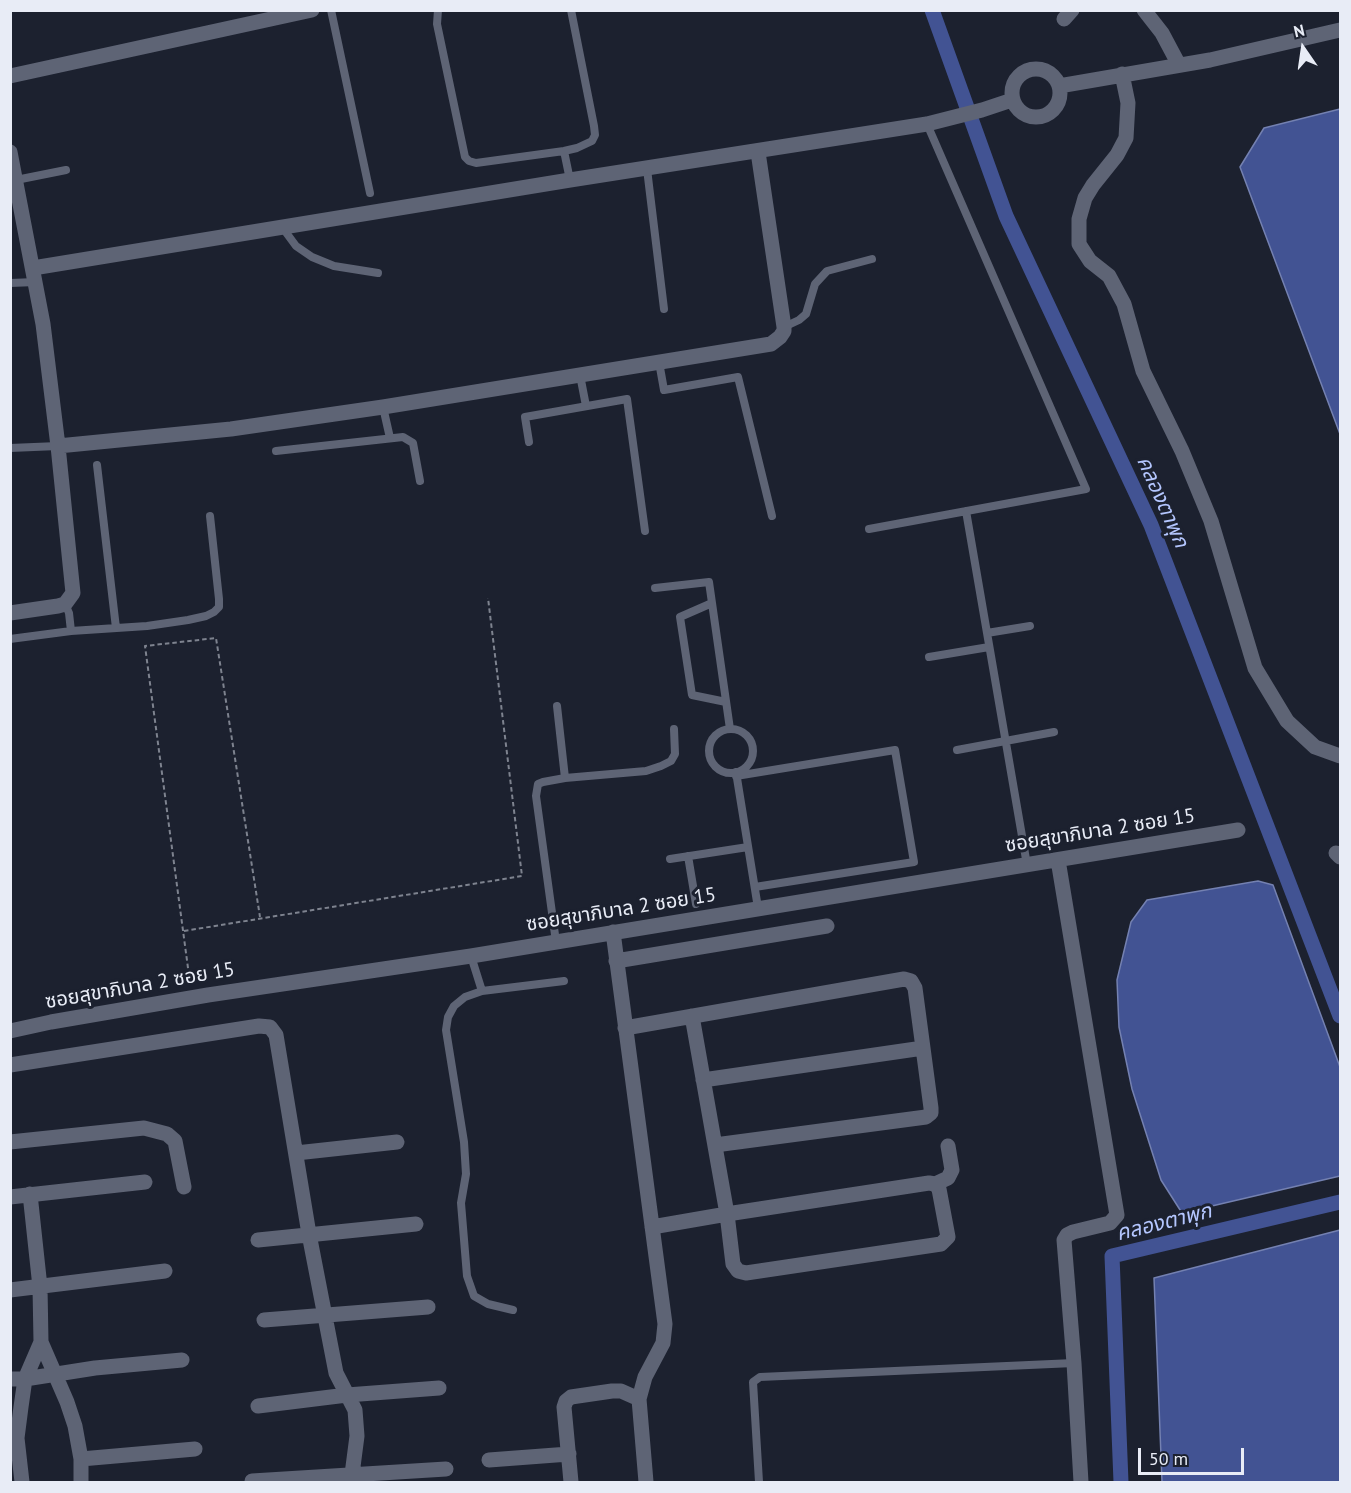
<!DOCTYPE html>
<meta charset="utf-8">
<style>
body{margin:0}
#map{position:relative;width:1351px;height:1493px;overflow:hidden;background:#1c212f;font-family:"PT Sans",sans-serif}
canvas{display:block}
.frame{position:absolute;inset:0;border:12px solid #e8ecf6;pointer-events:none}
.north{position:absolute;left:1273px;top:18px;width:60px;height:60px;-webkit-text-stroke:4px #1c212f;paint-order:stroke;rotate:347deg;font-size:16px;font-weight:700;line-height:24px;text-align:center;color:#e8ecf6}
.north::after{content:'';display:block;margin:auto;width:21px;height:27px;background:#e8ecf6;clip-path:polygon(50% 0,100% 100%,50% 72%,0 100%)}
.scale{position:absolute;left:1138px;top:1448px;width:106px;height:27px;box-sizing:border-box;border:3px solid #e8ecf6;border-top:0;padding-left:8px;font-size:18px;line-height:21px;white-space:nowrap;color:#e8ecf6;-webkit-text-stroke:4px #1c212f;paint-order:stroke}
</style>
<div id="map">
<canvas width="1351" height="1493"></canvas>
<div class="frame"></div>
<div class="north">N</div>
<div class="scale">50 m</div>
</div>
<script>
const context = document.querySelector('canvas').getContext('2d');
context.lineJoin = 'round';
function fillPath(path, color) { context.fillStyle = color; context.fill(path, 'evenodd'); }
const poly = rows => new Path2D(rows.map(r => 'M' + r).join(''));
function stroke(path, color, width, dash) { context.strokeStyle = color; context.lineWidth = width; context.lineCap = dash ? 'butt' : 'round'; context.setLineDash(dash || []); context.stroke(path); }
function write(font, color, halo, rows, align = 'center') {
  context.font = font + ' "PT Sans","Noto Sans Thai",sans-serif'; context.lineWidth = 6; context.setLineDash([]); context.textBaseline = 'middle'; context.strokeStyle = halo; context.fillStyle = color; for (const [text, x, y, turn = 0] of rows) {
    context.save(); context.translate(x, y); context.rotate((+turn || 0) * Math.PI / 180); context.textAlign = isNaN(turn) ? turn : align; if (halo) context.strokeText(text, 0, 0); context.fillText(text, 0, 0); context.restore();
  }
}
const water = poly([
 [1340,109,1340,434,1240,167,1264,128,1340,109],
 [1258,881,1273,885,1340,1067,1340,1176,1182,1213,1161,1180,1132,1089,1119,1027,1117,980,1131,922,1147,900,1258,881],
 [1340,1230,1340,1482,1162,1482,1154,1278,1340,1230]
]);
const canal = poly([
 [932,10,1006,216,1151,525,1340,1016],
 [1121,1482,1112,1256,1340,1202]
]);
const path = poly([
 [184,931,522,876,488,598],
 [190,983,145,646,216,638,260,917]
]);
const service = poly([
 [331,10,370,193],
 [438,10,437,24,465,157,469,161,476,163,564,151,577,148,592,141,595,135,594,126,571,10],
 [564,151,570,180],
 [647,169,664,309],
 [16,180,66,170],
 [282,227,296,246,312,257,334,266,378,273],
 [10,283,36,282],
 [784,327,799,320,806,314,815,284,827,271,872,259],
 [659,362,664,390,738,377,772,516],
 [580,375,586,406],
 [383,407,390,438],
 [529,442,525,417,627,399,645,531],
 [10,448,58,446],
 [276,451,403,437,413,443,420,481],
 [97,465,116,628],
 [966,511,1027,865],
 [869,529,1086,489,927,124],
 [655,588,709,582,730,729],
 [712,603,680,617,692,695,726,702],
 [65,604,69,613,71,631],
 [987,633,1030,626],
 [10,639,71,631,147,626,188,620,206,616,214,612,219,607,219,599,210,516],
 [929,657,989,647],
 [557,706,565,778],
 '709 751a22 22 0 1 1 44 0a22 22 0 1 1-44 0Z',
 [957,750,1054,732],
 [736,772,758,908],
 [736,776,895,750,914,862,755,887],
 [688,856,696,904],
 [670,859,748,847],
 [556,942,536,796,538,784,543,782,565,778,646,771,661,766,671,761,675,754,674,729],
 [471,956,482,991],
 [513,1310,488,1304,474,1296,467,1276,461,1203,466,1174,464,1142,446,1030,448,1017,454,1006,465,997,482,991,564,981],
 [759,1482,753,1382,760,1377,1074,1363]
]);
const minor = poly([
 [1144,10,1162,33,1179,65],
 [1064,19,1072,10],
 '1012 93a24 24 0 1 1 48 0a24 24 0 1 1-48 0Z',
 [1122,74,1128,103,1126,138,1117,155,1093,185,1085,198,1079,219,1079,244,1090,261,1109,276,1124,304,1143,371,1182,451,1211,521,1255,668,1287,721,1315,747,1340,756],
 [10,76,312,10],
 [1059,86,1210,60,1340,30],
 [10,152,43,324,58,446,73,593,65,604,58,606,10,613],
 [33,268,570,180,927,124,982,110,1012,100],
 [58,446,231,429,383,407,771,344,780,337,784,331,784,327,758,152],
 [1336,853,1340,857],
 [1058,860,1117,1215,1110,1223,1073,1232,1067,1235,1064,1240,1074,1363,1081,1482],
 [613,932,665,1324,663,1343,645,1377,639,1399,646,1482],
 [616,961,827,926],
 [625,1028,904,979,911,981,915,988,931,1108,931,1113,926,1117,715,1145],
 [10,1031,51,1022,208,995,471,956,1238,830],
 [10,1065,259,1026,270,1027,276,1035,309,1234,336,1373,355,1410,357,1436,351,1482],
 [703,1080,923,1048],
 [10,1142,144,1128,167,1134,175,1141,184,1187],
 [296,1153,397,1142],
 [935,1184,948,1178,952,1170,948,1146],
 [30,1194,40,1287,41,1342,67,1402,75,1426,81,1459,81,1482],
 [10,1197,145,1182],
 [652,1227,727,1214,929,1183,935,1184,939,1189,948,1237,941,1244,746,1273,738,1271,733,1264,727,1214,692,1016],
 [258,1240,416,1224],
 [10,1290,165,1271],
 [264,1320,428,1307],
 [10,1379,25,1379,95,1368,182,1360],
 [258,1406,347,1395,439,1388],
 [81,1459,195,1449],
 [489,1460,569,1454],
 [252,1481,446,1469],
 [22,1482,17,1438,21,1407,25,1379,41,1342],
 [571,1482,564,1407,566,1401,571,1397,612,1391,621,1391,639,1399]
]);
const streetNames = [
 ["ซอยสุขาภิบาล 2 ซอย 15",1100,831,-9],
 ["ซอยสุขาภิบาล 2 ซอย 15",621,910,-9],
 ["ซอยสุขาภิบาล 2 ซอย 15",140,986,-10]
];
const waterNames = [
 ["คลองตาพุก",1162,502,66],
 ["คลองตาพุก",1164,1223,-14]
];
fillPath(water, '#425393');
stroke(water, '#7481b1', 1.5);
stroke(canal, '#425393', 15);
stroke(path, '#7e838f', 2, [4.5, 3]);
stroke(service, '#5e6475', 8);
stroke(minor, '#5e6475', 15);
write('20px', '#e8ecf6', '#1c212f', streetNames);
write('italic 21px', '#b4c6fe', '#1c212f', waterNames);
</script>
